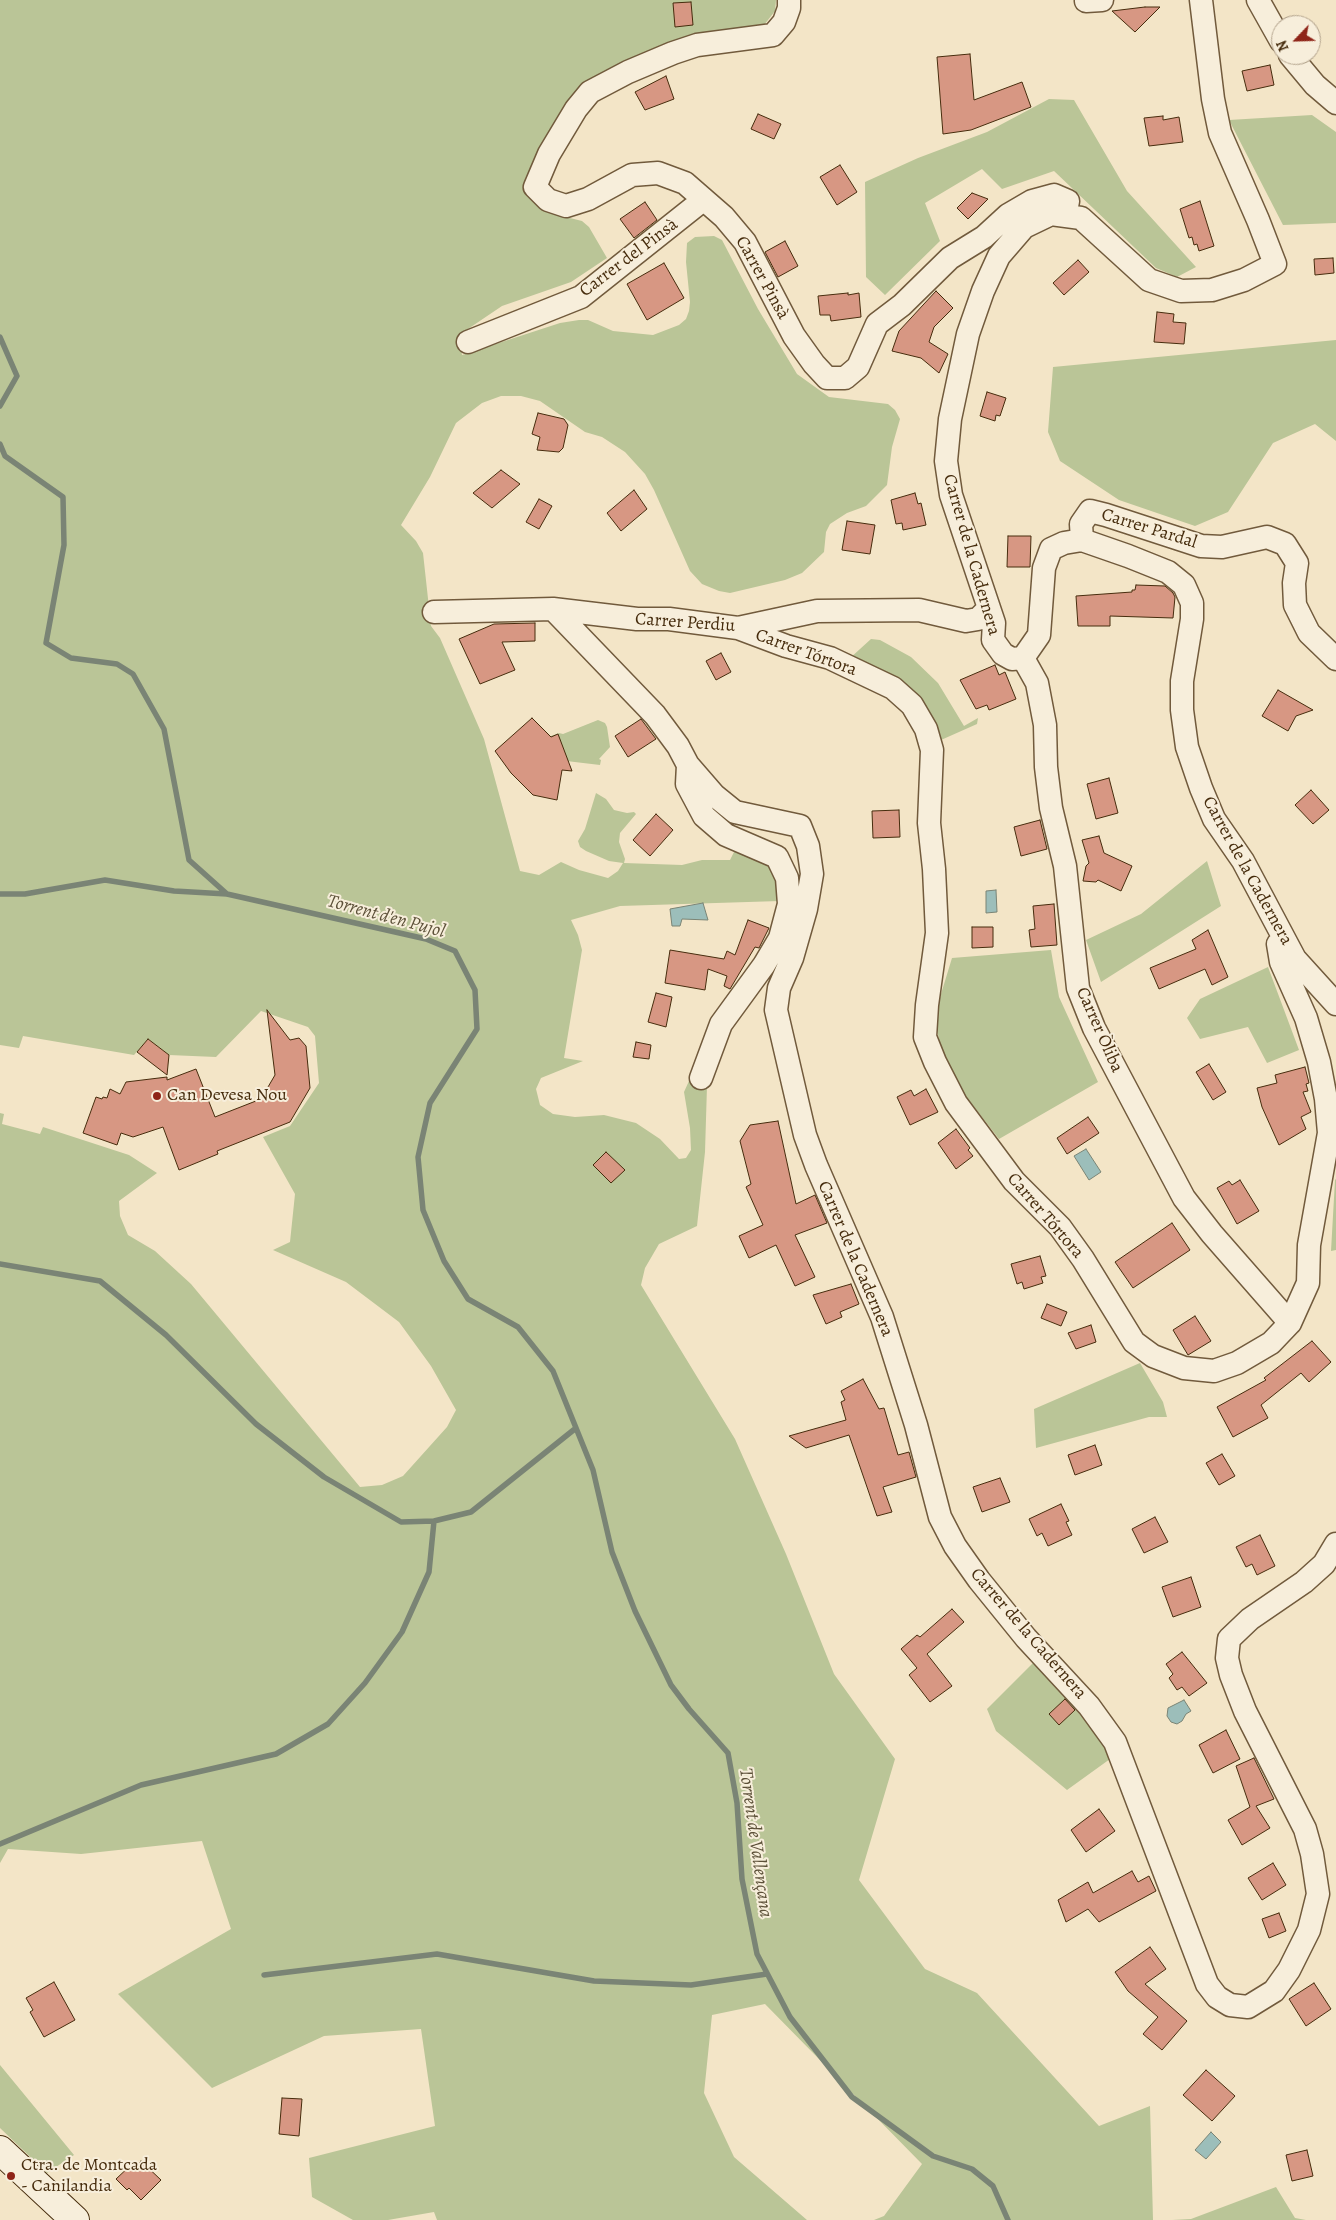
<!DOCTYPE html>
<meta charset="utf-8">
<style>
body{margin:0}
#map{position:relative;width:1336px;height:2220px;overflow:hidden;background:#f3e5c7;font-family:Alegreya,serif}
canvas{display:block}
.north{position:absolute;left:1271px;top:15px;width:50px;height:50px;box-sizing:border-box;background:#f7eedb;border:1px solid #b0a089;border-radius:50%;rotate:246deg;font-size:14px;font-weight:700;line-height:20px;text-align:center;color:#462c0d}
.north::after{content:'';display:block;margin:auto;width:18px;height:22px;background:#8f2418;clip-path:polygon(50% 0,100% 100%,50% 72%,0 100%)}
</style>
<div id="map">
<canvas width="1336" height="2220"></canvas>
<div class="north">N</div>
</div>
<script>
const context = document.querySelector('canvas').getContext('2d');
context.lineJoin = 'round';
function fillPath(path, color) { context.fillStyle = color; context.fill(path, 'evenodd'); }
const poly = rows => new Path2D(rows.map(r => 'M' + r).join(''));
function stroke(path, color, width, dash) { context.strokeStyle = color; context.lineWidth = width; context.lineCap = dash ? 'butt' : 'round'; context.setLineDash(dash || []); context.stroke(path); }
function write(font, color, halo, rows, align = 'center') {
  context.font = font + ' Alegreya,serif'; context.lineWidth = 4; context.setLineDash([]); context.textBaseline = 'middle'; context.strokeStyle = halo; context.fillStyle = color; for (const [text, x, y, turn = 0] of rows) {
    context.save(); context.translate(x, y); context.rotate((+turn || 0) * Math.PI / 180); context.textAlign = isNaN(turn) ? turn : align; if (halo) context.strokeText(text, 0, 0); context.fillText(text, 0, 0); context.restore();
  }
}
const green = poly([
 [0,0,776,0,775,11,764,25,572,97,525,179,532,196,545,210,554,214,582,221,589,227,607,258,571,282,502,306,459,335,462,355,560,323,579,320,588,320,613,331,653,335,679,325,686,319,689,311,690,302,686,262,687,243,695,237,714,236,722,240,758,309,797,374,829,397,888,404,895,410,900,419,892,447,887,485,866,506,847,513,830,524,826,532,824,552,802,573,785,580,730,593,719,591,702,584,690,571,654,490,645,474,625,452,602,437,585,432,540,401,521,396,501,396,482,403,456,423,430,477,401,525,416,541,423,553,431,626,440,638,484,739,520,871,539,875,561,862,579,870,608,878,618,871,623,863,609,861,586,851,580,847,578,841,585,829,596,793,606,799,614,810,627,813,634,812,636,814,620,833,619,842,625,859,624,863,682,865,702,860,730,860,736,848,776,869,780,901,620,906,571,920,578,935,582,950,564,1058,583,1061,541,1078,536,1089,540,1105,553,1114,575,1117,604,1115,636,1123,660,1139,679,1159,686,1158,691,1150,690,1128,684,1092,689,1081,707,1086,705,1152,697,1226,659,1244,645,1268,641,1285,735,1439,786,1554,834,1674,895,1759,859,1880,925,1969,977,1993,1099,2126,1150,2106,1153,2220,874,2220,884,2216,922,2164,765,2004,712,2015,704,2093,734,2157,807,2220,437,2220,434,2212,388,2220,353,2220,312,2197,309,2158,435,2126,421,2029,324,2036,212,2088,118,1994,231,1929,202,1841,81,1854,8,1849,0,1863,0,1113,4,1114,2,1124,40,1134,43,1127,129,1155,157,1173,119,1201,120,1216,128,1235,155,1251,191,1284,360,1487,382,1485,403,1476,447,1427,456,1410,431,1366,399,1322,346,1282,273,1250,290,1242,295,1194,263,1137,290,1126,319,1083,315,1036,308,1027,261,1011,216,1057,169,1055,148,1039,134,1055,23,1036,19,1048,0,1045],
 [1049,99,1074,100,1127,191,1196,267,1177,277,1156,268,1054,171,1002,189,982,169,925,203,940,241,885,295,866,277,865,182,918,158,987,132],
 [1312,115,1336,132,1336,223,1283,225,1229,120],
 [1336,340,1336,441,1315,424,1273,443,1228,512,1195,526,1119,500,1060,461,1048,432,1053,367],
 [871,639,880,640,911,657,938,683,964,726,978,718,977,724,941,740,932,723,849,659],
 [598,720,605,723,607,727,610,747,599,759,601,760,600,765,558,760,551,736,559,733,563,734],
 [1207,861,1221,906,1101,982,1086,940,1141,914],
 [1051,950,1059,997,1098,1082,999,1139,964,1094,941,1048,934,1017,952,958],
 [1268,967,1299,1050,1267,1063,1248,1027,1200,1039,1187,1018,1200,999],
 [1336,1179,1336,1250,1331,1251,1335,1180],
 [1140,1363,1163,1402,1167,1417,1149,1417,1036,1448,1034,1409],
 [1036,1660,1096,1723,1110,1759,1067,1790,996,1731,987,1709],
 [0,2065,74,2155,47,2173,0,2128],
 [1276,2187,1295,2218,1306,2220,1172,2220,1191,2219]
]);
const water = poly([
 [996,890,997,912,986,913,986,891,996,890],
 [703,903,708,920,682,919,680,926,672,926,670,909,703,903],
 [1086,1149,1101,1172,1089,1180,1074,1156,1086,1149],
 [1184,1700,1191,1711,1186,1714,1182,1721,1177,1724,1171,1722,1167,1716,1168,1708,1184,1700],
 [1211,2132,1221,2142,1206,2159,1195,2150,1211,2132]
]);
const stream = poly([
 [0,337,17,376,0,406],
 [0,444,5,456,63,497,64,545,46,643,71,658,117,664,133,674,164,729,189,860,227,894],
 [0,894,25,894,105,880,174,891,227,894,426,939,455,951,475,990,477,1029,430,1103,418,1157,423,1210,444,1261,468,1299,518,1327,553,1371,593,1470,612,1552,635,1611,671,1685,689,1709,728,1753,737,1803,742,1879,757,1954,790,2017,852,2097,933,2156,972,2169,993,2186,1008,2220],
 [0,1264,100,1281,166,1335,256,1424,324,1477,401,1522,434,1521,471,1512,576,1428],
 [0,1844,141,1785,276,1754,328,1724,365,1683,402,1632,429,1572,434,1521],
 [264,1975,437,1954,594,1981,691,1985,767,1974]
]);
const building = poly([
 [691,2,693,25,675,27,673,3,691,2],
 [1145,7,1160,7,1135,32,1112,11,1145,7],
 [970,54,974,100,1022,82,1031,107,971,130,943,134,937,57,970,54],
 [1270,65,1274,85,1247,91,1242,71,1270,65],
 [666,76,674,99,645,110,635,92,666,76],
 [758,114,781,124,774,139,751,129,758,114],
 [1163,116,1163,120,1179,117,1183,142,1149,146,1144,118,1163,116],
 [840,165,857,192,837,205,820,177,840,165],
 [972,193,988,199,968,219,957,208,972,193],
 [1200,201,1214,246,1199,251,1197,244,1194,245,1192,237,1189,238,1180,209,1200,201],
 [645,202,657,220,634,238,620,219,645,202],
 [785,241,798,266,778,277,765,252,785,241],
 [1333,258,1334,273,1315,275,1314,259,1333,258],
 [1078,260,1089,272,1064,295,1053,283,1078,260],
 [664,263,684,298,647,320,627,284,664,263],
 [936,291,953,308,934,327,929,342,948,354,939,373,921,358,892,351,899,331,936,291],
 [848,293,848,295,859,293,861,317,831,321,830,315,820,315,818,296,848,293],
 [1157,312,1174,314,1173,322,1186,323,1184,344,1154,342,1157,312],
 [987,392,1006,398,1000,416,996,415,995,421,980,416,987,392],
 [538,413,564,419,568,425,563,448,559,452,537,450,540,437,532,434,538,413],
 [501,470,520,484,492,508,473,493,501,470],
 [634,490,647,509,621,531,607,513,634,490],
 [915,493,918,504,921,503,926,525,903,530,902,523,896,524,891,500,915,493],
 [539,499,552,506,539,529,526,522,539,499],
 [847,521,875,525,870,554,842,550,847,521],
 [1008,536,1031,536,1030,567,1007,567,1008,536],
 [1136,585,1165,586,1173,593,1175,597,1173,618,1110,616,1110,626,1078,626,1076,596,1132,592,1132,590,1135,590,1136,585],
 [535,623,535,641,502,642,515,670,480,684,459,639,494,624,535,623],
 [721,653,731,672,716,680,706,661,721,653],
 [995,665,999,675,1005,672,1016,699,989,710,987,705,976,709,960,680,995,665],
 [1278,690,1313,710,1296,716,1288,731,1262,716,1278,690],
 [532,718,551,737,558,734,572,771,562,770,557,800,533,795,511,773,495,751,532,718],
 [641,719,656,739,628,757,615,736,641,719],
 [1109,778,1118,813,1096,819,1087,784,1109,778],
 [1311,790,1329,810,1313,824,1295,805,1311,790],
 [899,810,900,837,873,838,872,811,899,810],
 [656,814,673,830,650,856,633,840,656,814],
 [1040,820,1047,849,1021,856,1014,827,1040,820],
 [1099,836,1104,853,1132,866,1121,891,1098,880,1096,882,1083,881,1086,866,1089,863,1082,840,1099,836],
 [1054,904,1057,945,1031,947,1029,930,1035,929,1033,906,1054,904],
 [748,920,769,928,759,948,755,947,730,989,724,986,727,976,708,969,705,990,665,983,670,950,724,959,727,951,735,955,748,920],
 [972,927,993,927,993,947,972,948,972,927],
 [1208,930,1228,977,1212,985,1205,969,1159,989,1150,968,1196,949,1192,940,1208,930],
 [656,993,672,997,666,1027,648,1022,656,993],
 [267,1010,290,1040,299,1038,306,1046,310,1088,290,1122,217,1151,218,1154,179,1170,163,1127,133,1137,121,1133,117,1145,83,1133,96,1097,102,1099,103,1097,107,1098,110,1089,120,1094,126,1082,167,1077,167,1080,196,1069,215,1117,261,1099,275,1075,267,1010],
 [148,1039,169,1055,167,1075,137,1052,148,1039],
 [636,1042,651,1045,649,1059,633,1057,636,1042],
 [1209,1064,1226,1092,1213,1100,1196,1072,1209,1064],
 [1305,1067,1309,1083,1306,1084,1308,1091,1303,1092,1311,1112,1301,1117,1306,1129,1279,1145,1262,1107,1257,1088,1277,1083,1275,1075,1305,1067],
 [926,1089,938,1112,910,1125,897,1097,911,1090,914,1096,926,1089],
 [1088,1117,1099,1133,1067,1154,1057,1138,1088,1117],
 [778,1121,796,1204,815,1195,827,1223,795,1235,815,1277,795,1286,776,1245,749,1258,739,1236,763,1225,746,1187,751,1184,740,1141,750,1125,778,1121],
 [956,1129,970,1148,968,1150,973,1156,956,1169,938,1143,956,1129],
 [606,1152,625,1170,611,1183,593,1165,606,1152],
 [1240,1180,1259,1211,1237,1224,1217,1188,1229,1181,1232,1185,1240,1180],
 [1172,1223,1190,1250,1133,1288,1115,1262,1172,1223],
 [1040,1256,1046,1276,1041,1277,1043,1283,1024,1289,1022,1282,1017,1284,1011,1264,1040,1256],
 [851,1284,859,1304,840,1312,842,1317,826,1324,813,1295,851,1284],
 [1047,1304,1067,1312,1061,1326,1041,1318,1047,1304],
 [1195,1316,1211,1341,1188,1355,1173,1330,1195,1316],
 [1091,1325,1096,1342,1076,1349,1068,1333,1091,1325],
 [1312,1341,1331,1362,1309,1382,1301,1373,1261,1405,1268,1418,1233,1437,1217,1407,1266,1380,1264,1378,1312,1341],
 [863,1379,879,1409,884,1408,898,1455,909,1452,916,1477,883,1487,892,1512,877,1516,849,1435,806,1448,789,1436,846,1420,841,1402,845,1400,841,1391,863,1379],
 [1095,1445,1102,1465,1075,1475,1068,1455,1095,1445],
 [1222,1454,1235,1476,1219,1485,1206,1463,1222,1454],
 [1000,1478,1010,1502,982,1512,973,1487,1000,1478],
 [1061,1504,1069,1521,1066,1522,1072,1535,1048,1546,1042,1533,1037,1536,1029,1519,1061,1504],
 [1155,1517,1168,1542,1144,1553,1132,1529,1155,1517],
 [1260,1535,1275,1566,1257,1575,1252,1564,1246,1567,1236,1547,1260,1535],
 [1191,1577,1201,1607,1173,1617,1162,1587,1191,1577],
 [952,1609,964,1622,927,1654,952,1686,930,1702,909,1675,917,1668,901,1649,917,1635,920,1637,952,1609],
 [1182,1652,1207,1683,1189,1696,1182,1687,1177,1690,1169,1678,1173,1674,1166,1664,1182,1652],
 [1065,1699,1075,1710,1059,1725,1049,1714,1065,1699],
 [1226,1730,1240,1759,1213,1773,1199,1745,1226,1730],
 [1254,1758,1274,1799,1256,1806,1270,1828,1242,1845,1228,1820,1250,1807,1236,1766,1254,1758],
 [1099,1809,1115,1831,1086,1852,1071,1830,1099,1809],
 [1273,1863,1286,1885,1262,1900,1248,1878,1273,1863],
 [1132,1871,1138,1882,1149,1876,1156,1891,1099,1922,1088,1909,1066,1922,1058,1900,1088,1882,1093,1893,1132,1871],
 [1279,1913,1286,1931,1269,1938,1262,1919,1279,1913],
 [1150,1947,1166,1969,1145,1984,1187,2021,1162,2050,1143,2034,1158,2017,1128,1991,1115,1972,1150,1947],
 [54,1982,75,2020,44,2037,30,2012,33,2010,26,1998,54,1982],
 [1314,1983,1331,2009,1306,2026,1289,1999,1314,1983],
 [1206,2070,1235,2096,1212,2121,1183,2095,1206,2070],
 [282,2098,302,2099,299,2136,279,2134,282,2098],
 [1307,2150,1313,2176,1292,2181,1286,2155,1307,2150],
 [141,2161,161,2180,141,2200,129,2188,127,2190,116,2179,132,2164,135,2168,141,2161]
]);
const street = poly([
 [789,0,789,8,784,22,773,35,697,45,673,53,628,72,590,92,576,109,549,154,535,187,548,200,566,206,588,199,632,175,658,173,685,183,724,217,745,242,794,336,814,364,827,378,845,378,858,367,877,324,902,305,950,258,984,237,1008,215,1032,201,1054,195,1068,201,1065,216],
 [1201,0,1213,99,1220,133,1258,220,1275,264,1244,280,1212,290,1181,291,1149,280,1081,218,1051,214,1024,227,999,256,983,291,968,334,950,419,946,461,951,495,994,623,993,640,1003,654,1012,659,1023,658,1039,635,1044,568,1051,549,1064,543,1082,540,1128,556,1168,572,1184,585,1192,603,1192,619,1182,681,1182,710,1187,747,1201,788,1214,819,1243,861,1295,959,1336,1004],
 [1258,0,1281,41],
 [1086,1,1102,0],
 [1290,55,1315,85,1336,103],
 [468,342,581,297,703,200],
 [1082,540,1081,524,1090,511,1106,515,1201,546,1222,547,1267,537,1285,544,1297,563,1294,583,1295,605,1309,633,1336,659],
 [553,609,655,715,678,746,688,765,714,795,735,812,800,826,808,846,812,874,806,909,792,958,779,988,776,1010,805,1135,816,1165,882,1317,916,1425,940,1517,955,1546,979,1580,1026,1638,1089,1706,1115,1742,1207,1984,1217,1997,1230,2005,1248,2007,1274,1991,1289,1970,1309,1930,1318,1894,1312,1854,1305,1829,1245,1711,1231,1675,1227,1658,1229,1639,1250,1619,1304,1582,1324,1564,1336,1544],
 [434,612,553,609,637,619,669,619,738,628,817,611,919,610,966,621,978,619,989,608],
 [738,628,786,646,830,658,893,688,912,705,926,729,932,750,929,823,934,869,937,933,927,1005,925,1037,935,1062,956,1103,1014,1181,1060,1227,1083,1259,1134,1342,1153,1356,1184,1368,1214,1371,1237,1363,1271,1343,1290,1323,1308,1283,1309,1245,1329,1133,1326,1099,1319,1062,1306,1018,1281,962,1278,944],
 [1023,658,1037,683,1045,725,1046,767,1051,808,1065,866,1078,988,1094,1028,1184,1198,1212,1234,1290,1323],
 [688,765,687,784,704,816,726,835,777,857,787,878,789,904,780,938,764,965,721,1024,701,1078]
]);
const secondary = poly([
 [0,2150,75,2220]
]);
const markers = [
 [157,1096,5,"#8f2418"],
 [11,2176,5,"#8f2418"]
];
const streetNames = [
 ["Carrer del Pinsà",629,258,-37],
 ["Carrer Pinsà",762,278,61],
 ["Carrer Pardal",1149,529,17],
 ["Carrer de la Cadernera",971,555,74],
 ["Carrer Perdiu",685,623,4],
 ["Carrer Tórtora",806,653,20],
 ["Carrer de la Cadernera",1247,871,61],
 ["Carrer Òliba",1099,1030,66],
 ["Carrer Tórtora",1045,1216,49],
 ["Carrer de la Cadernera",855,1259,67],
 ["Carrer de la Cadernera",1028,1634,49]
];
const poiNames = [
 ["Can Devesa Nou",167,1096],
 ["Ctra. de Montcada",21,2166],
 ["- Canilandia",21,2187]
];
const waterNames = [
 ["Torrent d'en Pujol",386,917,15],
 ["Torrent de Vallençana",755,1843,82]
];
fillPath(green, '#bac597');
fillPath(water, '#9cbeba');
stroke(water, '#7a8475', 1);
stroke(stream, '#7a8475', 5.5);
fillPath(building, '#d79783');
stroke(building, '#462c0d', 1);
stroke(street, '#715a3c', 25);
stroke(secondary, '#462c0d', 30);
stroke(street, '#f7eedb', 22);
stroke(secondary, '#f7eedb', 28);
for (const [x, y, r, color] of markers) { const dot = new Path2D(); dot.arc(x, y, r, 0, 2 * Math.PI); context.fillStyle = color; context.fill(dot); stroke(dot, '#f7eedb', 2); }
write('18px', '#462c0d', '#f7eedb', streetNames);
write('18px', '#462c0d', '#f7eedb', poiNames, 'left');
write('italic 19px', '#5c5038', '#f7eedb', waterNames);
</script>
